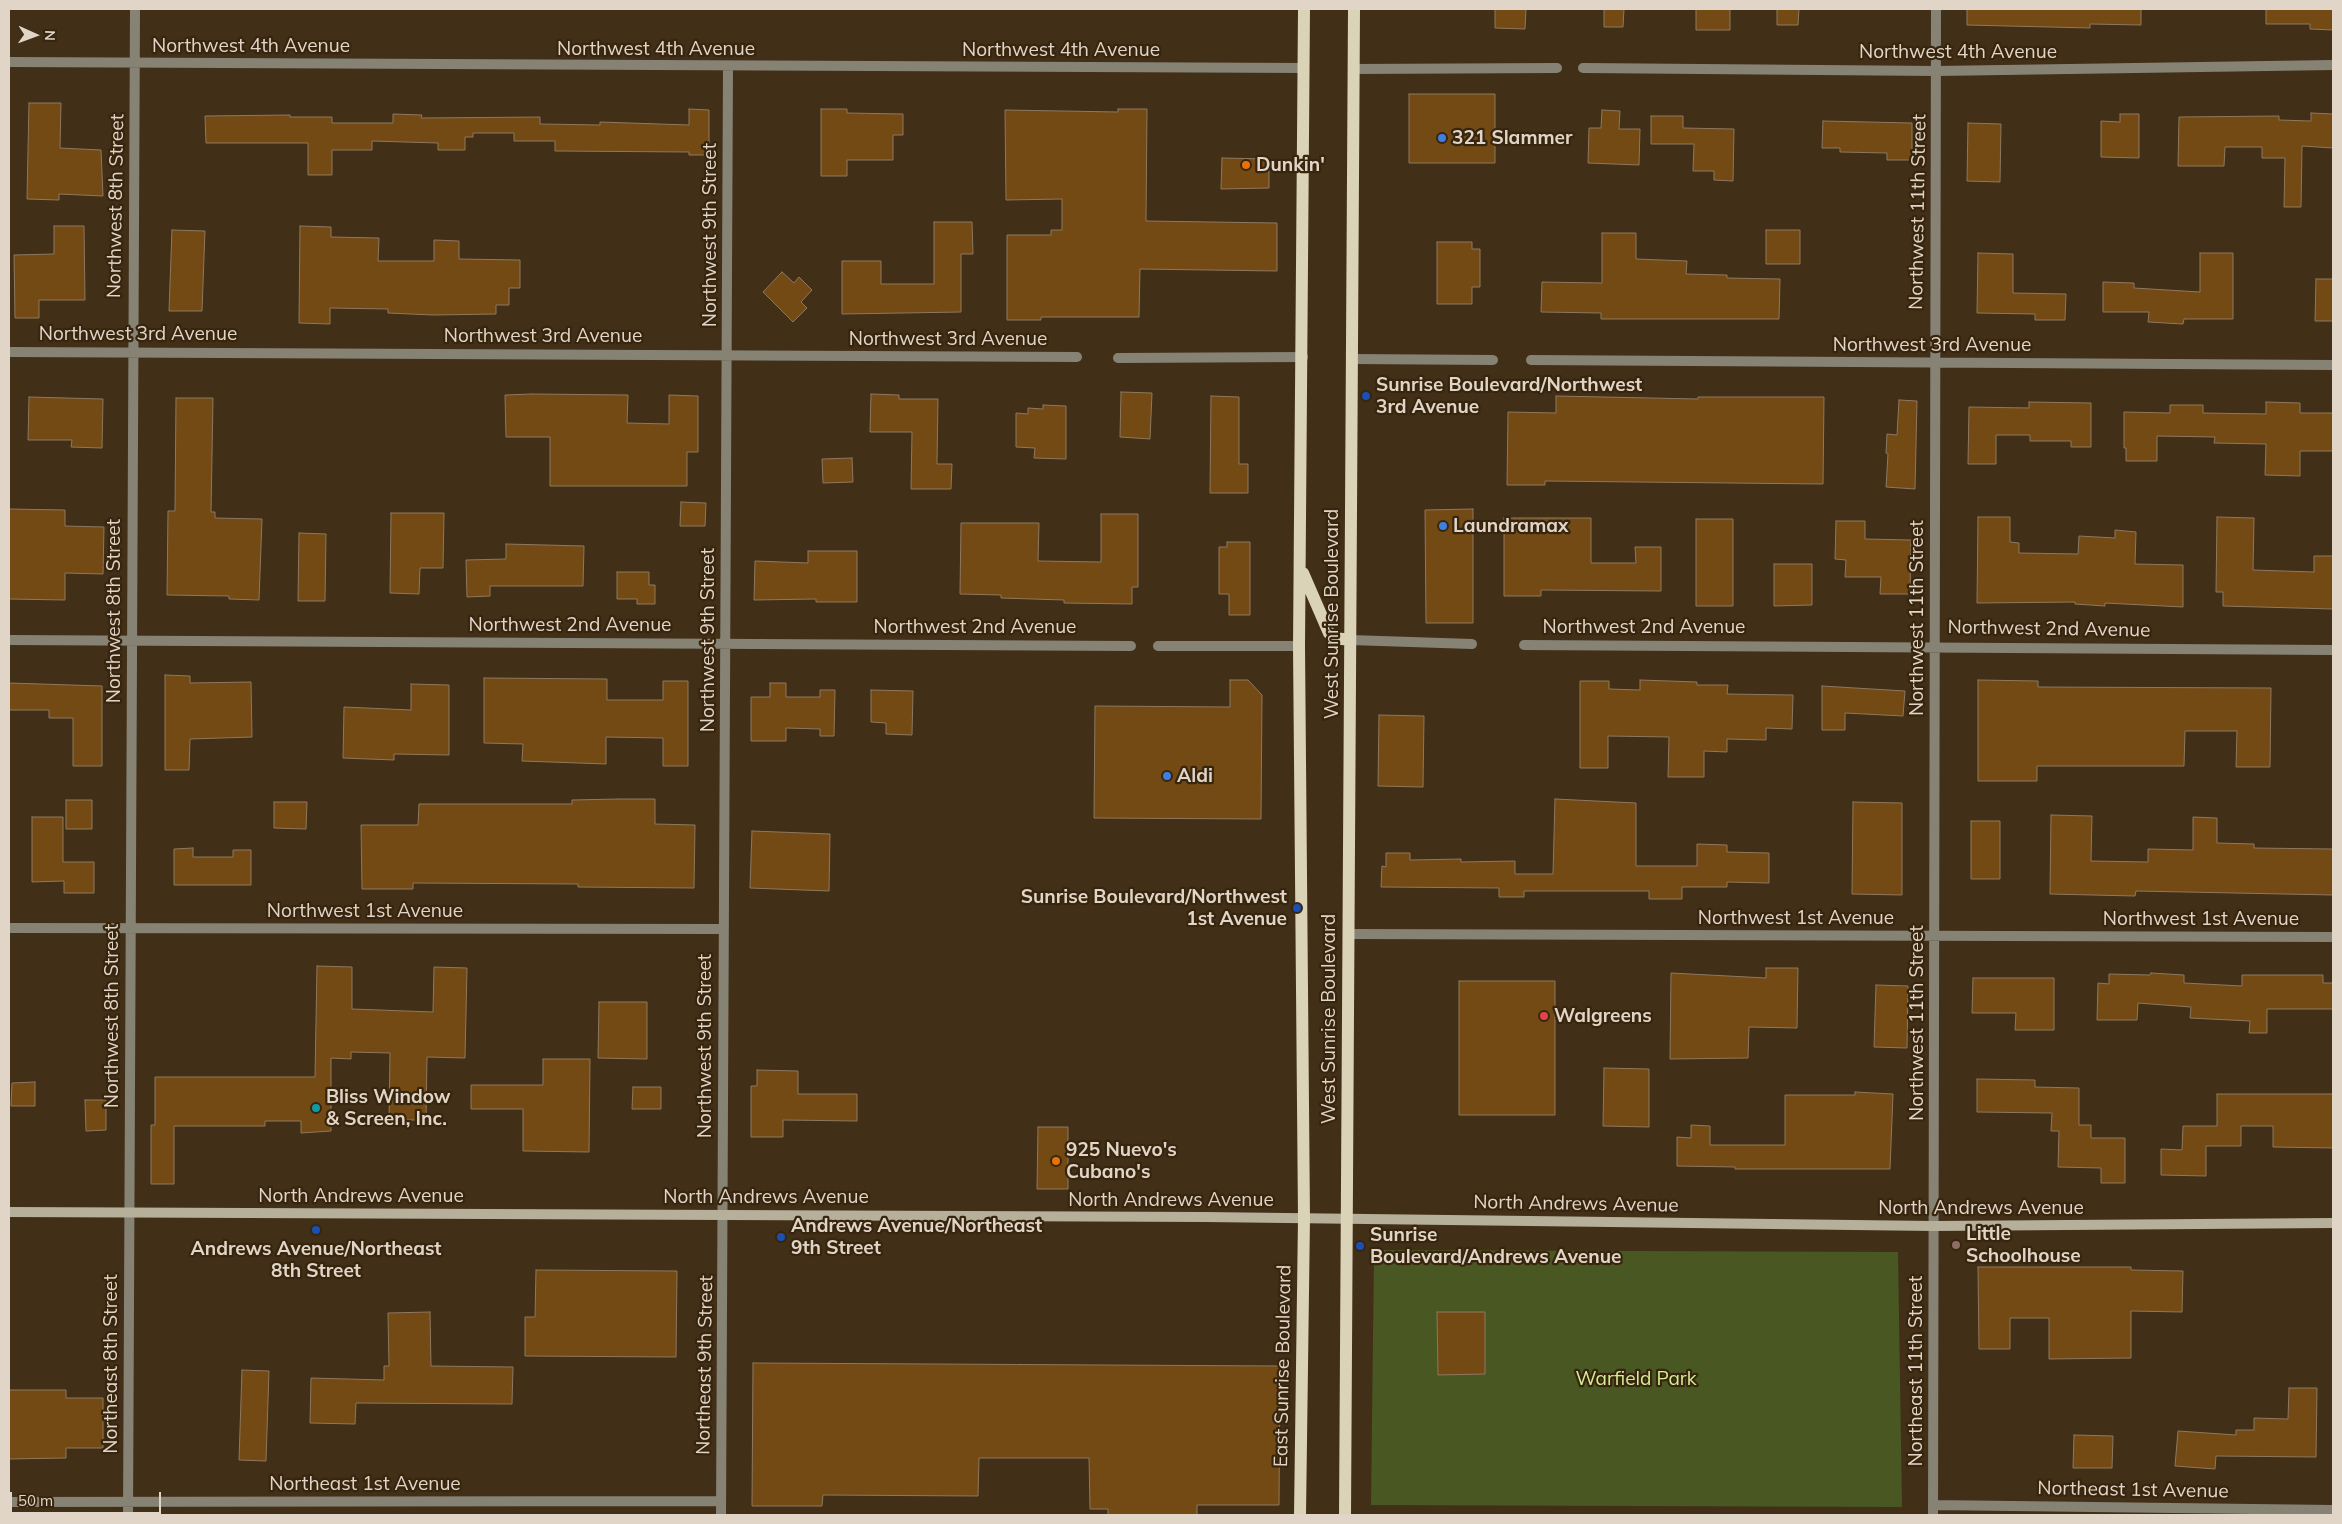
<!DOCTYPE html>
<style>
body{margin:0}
#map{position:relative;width:2342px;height:1524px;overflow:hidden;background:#422f18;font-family:Mulish,sans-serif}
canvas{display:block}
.frame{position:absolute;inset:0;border:10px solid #e1d5c8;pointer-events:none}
.north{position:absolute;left:10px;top:10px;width:50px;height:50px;-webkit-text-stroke:4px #37250e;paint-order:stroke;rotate:92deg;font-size:14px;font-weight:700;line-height:20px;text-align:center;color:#e1d5c8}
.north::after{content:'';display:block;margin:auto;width:18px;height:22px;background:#e1d5c8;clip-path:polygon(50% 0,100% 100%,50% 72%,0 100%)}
.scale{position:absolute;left:10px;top:1492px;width:151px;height:22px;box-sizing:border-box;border:2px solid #e1d5c8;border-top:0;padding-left:6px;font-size:15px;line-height:18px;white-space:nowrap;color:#e1d5c8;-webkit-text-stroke:4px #37250e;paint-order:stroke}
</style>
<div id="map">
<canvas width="2342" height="1524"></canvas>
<div class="frame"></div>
<div class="north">N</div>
<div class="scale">50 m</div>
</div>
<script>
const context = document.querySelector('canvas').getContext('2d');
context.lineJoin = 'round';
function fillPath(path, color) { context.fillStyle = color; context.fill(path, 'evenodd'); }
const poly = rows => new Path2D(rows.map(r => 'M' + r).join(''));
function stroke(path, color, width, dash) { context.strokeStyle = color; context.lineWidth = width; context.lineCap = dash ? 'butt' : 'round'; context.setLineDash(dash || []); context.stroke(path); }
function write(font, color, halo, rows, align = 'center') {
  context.font = font + ' Mulish,sans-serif'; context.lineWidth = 4.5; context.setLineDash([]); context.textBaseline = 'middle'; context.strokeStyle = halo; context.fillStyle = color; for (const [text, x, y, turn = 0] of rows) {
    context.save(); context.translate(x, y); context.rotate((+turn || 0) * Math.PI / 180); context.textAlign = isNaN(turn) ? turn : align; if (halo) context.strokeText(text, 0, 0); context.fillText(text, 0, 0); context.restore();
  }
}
const green = poly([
 [1374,1250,1898,1252,1902,1507,1371,1505]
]);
const building = poly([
 [1495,9,1526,9,1525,29,1495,28,1495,9],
 [1604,9,1624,9,1623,27,1604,27,1604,9],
 [1696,9,1730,9,1730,30,1696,30,1696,9],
 [1777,9,1799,9,1798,25,1777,25,1777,9],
 [1967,9,2141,9,2141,25,2090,24,2090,28,1967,25,1967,9],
 [2266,9,2333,9,2333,30,2310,29,2310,24,2266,24,2266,9],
 [1409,94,1495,94,1495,163,1409,163,1409,94],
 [29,103,61,103,60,148,101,150,103,196,59,194,59,200,27,199,29,103],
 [689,109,709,110,709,155,689,155,689,152,555,151,555,141,514,141,514,133,473,133,473,137,465,137,465,150,438,150,438,143,372,141,372,150,332,150,332,175,308,175,308,143,206,143,205,116,290,115,290,117,332,117,332,123,393,123,393,114,422,115,421,118,540,117,540,124,600,125,600,122,689,125,689,109],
 [821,109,847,109,847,113,903,114,903,135,893,135,893,160,847,160,847,176,821,176,821,109],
 [1118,109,1147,109,1146,221,1277,223,1277,271,1140,269,1139,317,1041,317,1041,320,1007,320,1007,235,1051,235,1051,230,1062,230,1062,199,1006,200,1005,110,1118,112,1118,109],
 [1602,110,1620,111,1619,129,1640,129,1639,165,1588,163,1589,128,1601,128,1602,110],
 [2311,113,2333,114,2333,148,2302,146,2301,207,2284,207,2285,158,2262,158,2262,147,2225,147,2224,166,2178,166,2179,117,2279,116,2279,120,2311,121,2311,113],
 [2120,114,2139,114,2139,158,2101,157,2101,121,2120,122,2120,114],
 [1651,116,1683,116,1683,128,1734,129,1733,181,1714,180,1714,171,1693,171,1694,144,1651,144,1651,116],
 [1823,121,1912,123,1912,160,1887,160,1887,153,1840,152,1840,148,1822,148,1823,121],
 [1968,123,2001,124,2000,182,1967,181,1968,123],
 [1222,158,1269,159,1269,188,1221,189,1222,158],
 [934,222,972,222,973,254,961,254,961,312,842,314,842,261,881,261,881,284,934,284,934,222],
 [54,226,84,226,85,300,39,300,39,318,15,318,14,255,54,254,54,226],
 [300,226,331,227,331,237,379,238,378,261,434,261,434,240,459,241,459,259,520,260,520,288,509,288,509,305,496,305,496,314,433,315,388,313,388,309,330,308,330,324,299,323,300,226],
 [172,230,205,231,202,311,169,311,172,230],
 [1766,230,1800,230,1800,264,1766,264,1766,230],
 [1602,233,1636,233,1636,259,1687,261,1686,274,1727,275,1727,278,1780,279,1779,319,1601,319,1601,313,1541,312,1542,282,1602,283,1602,233],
 [1437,242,1472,242,1472,249,1480,249,1480,287,1472,287,1472,304,1437,304,1437,242],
 [1978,253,2013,254,2013,293,2066,294,2065,320,2035,320,2035,314,1977,313,1978,253],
 [2200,253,2233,253,2233,319,2184,319,2183,324,2148,322,2149,312,2103,312,2103,282,2134,283,2134,288,2200,292,2200,253],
 [782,272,794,283,799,277,812,290,801,302,807,308,793,322,763,292,782,272],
 [2316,279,2333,279,2333,321,2315,321,2316,279],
 [1121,392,1152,393,1150,439,1120,437,1121,392],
 [532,394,628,395,627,423,669,424,669,395,698,396,698,452,687,452,687,486,550,486,550,437,506,437,505,395,532,394],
 [871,394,899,395,899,399,938,399,937,464,952,464,951,489,911,489,912,432,870,432,871,394],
 [1211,396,1239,397,1239,464,1248,464,1248,493,1210,493,1211,396],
 [1556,396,1698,399,1698,397,1824,397,1823,484,1545,481,1545,485,1507,485,1508,412,1556,413,1556,396],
 [29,397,103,399,102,448,71,447,72,440,28,440,29,397],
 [176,398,213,398,211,512,215,512,215,518,262,519,259,600,229,599,229,596,167,595,168,511,175,511,176,398],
 [1899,400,1917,401,1915,489,1886,487,1888,454,1886,453,1887,434,1897,435,1899,400],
 [2029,402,2091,403,2091,447,2071,447,2071,441,2030,441,2030,435,1996,435,1996,464,1968,464,1969,407,2029,408,2029,402],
 [2266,402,2300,403,2300,413,2333,413,2333,451,2300,451,2300,476,2265,475,2266,444,2214,443,2215,437,2157,436,2157,461,2126,461,2126,448,2124,448,2124,412,2170,413,2170,405,2203,405,2203,413,2266,414,2266,402],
 [1043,405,1066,406,1066,459,1034,458,1035,448,1016,447,1016,413,1028,414,1028,408,1043,409,1043,405],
 [852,458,853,482,823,483,822,459,852,458],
 [681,502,706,503,705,526,680,526,681,502],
 [9,509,65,510,65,526,104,527,103,574,65,573,65,600,9,599,9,509],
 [1473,509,1473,623,1426,623,1425,510,1473,509],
 [391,513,444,513,443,568,420,568,419,594,390,593,391,513],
 [1101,514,1138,514,1138,587,1132,587,1132,604,1064,603,1064,600,1001,598,1001,595,960,594,961,523,1039,523,1038,561,1101,562,1101,514],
 [1978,517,2010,517,2010,542,2019,543,2019,553,2078,554,2079,536,2115,538,2115,530,2136,532,2135,564,2183,565,2183,607,2105,603,2105,606,2075,604,2075,602,1977,603,1978,517],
 [2217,517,2254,518,2253,570,2314,572,2314,556,2333,556,2333,609,2223,606,2223,592,2216,592,2217,517],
 [1504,518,1591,518,1591,563,1636,563,1635,547,1661,547,1661,591,1541,590,1541,596,1504,596,1504,518],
 [1696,519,1733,519,1733,606,1696,606,1696,519],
 [1836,521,1865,521,1865,539,1911,540,1910,594,1880,594,1881,577,1845,577,1846,560,1835,559,1836,521],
 [299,533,326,534,325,601,298,601,299,533],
 [1227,542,1250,542,1250,615,1229,615,1229,594,1219,594,1219,547,1227,547,1227,542],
 [506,544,584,546,583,586,490,586,490,596,467,597,466,560,506,559,506,544],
 [808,551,857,551,857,602,816,602,816,599,754,600,755,561,808,563,808,551],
 [1774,564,1812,564,1812,605,1774,606,1774,564],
 [617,572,649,572,649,585,655,585,655,604,637,604,637,599,617,599,617,572],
 [165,675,190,676,190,683,251,682,252,737,190,739,189,770,165,770,165,675],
 [484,678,607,679,607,700,663,700,663,681,688,681,688,766,663,766,663,738,606,737,606,764,522,761,523,744,484,743,484,678],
 [1230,680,1248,680,1262,695,1261,819,1094,818,1095,706,1230,707,1230,680],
 [1640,680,1697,682,1697,685,1728,685,1727,694,1793,695,1792,729,1766,728,1766,740,1727,739,1727,752,1704,751,1704,777,1668,777,1669,737,1608,736,1608,768,1580,768,1580,681,1609,681,1609,689,1640,690,1640,680],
 [1978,680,2038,681,2038,687,2271,688,2270,767,2236,767,2237,731,2185,731,2184,766,2037,766,2037,781,1978,781,1978,680],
 [9,683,102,686,102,766,73,766,73,718,49,718,49,710,9,710,9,683],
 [770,683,786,683,786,697,820,697,820,690,835,690,834,736,820,736,820,729,786,728,786,741,751,741,751,697,770,697,770,683],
 [411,684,449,685,449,755,394,754,394,760,343,758,344,707,411,710,411,684],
 [1822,686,1905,691,1903,716,1845,713,1845,730,1822,730,1822,686],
 [871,690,913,691,912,735,886,734,886,723,871,722,871,690],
 [1379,715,1424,716,1423,787,1378,786,1379,715],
 [618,799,655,799,655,824,695,825,694,888,578,887,578,884,413,883,413,889,362,889,361,825,418,825,419,804,572,804,572,800,618,799],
 [1555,799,1636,803,1636,866,1697,866,1697,844,1727,845,1727,852,1769,853,1769,883,1727,882,1727,887,1682,887,1682,899,1649,899,1649,891,1524,891,1524,897,1499,897,1499,888,1381,887,1382,866,1386,867,1386,853,1410,853,1410,860,1461,859,1461,862,1515,861,1515,874,1553,874,1555,799],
 [66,800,92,800,92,829,66,829,66,800],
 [274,802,307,802,306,829,274,828,274,802],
 [1853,802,1902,803,1902,895,1852,894,1853,802],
 [2051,815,2092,816,2091,861,2148,862,2148,849,2193,850,2193,817,2217,818,2217,843,2254,844,2254,848,2333,849,2333,895,2136,891,2135,896,2050,894,2051,815],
 [32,817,63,817,63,862,94,862,94,893,64,893,64,881,32,882,32,817],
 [1971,821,2000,821,2000,879,1971,879,1971,821],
 [752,831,830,834,829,891,750,888,752,831],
 [193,848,193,857,233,857,233,850,251,850,251,885,174,885,174,849,193,848],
 [317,966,352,967,352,1009,433,1012,434,967,467,968,465,1058,427,1057,426,1120,389,1120,390,1053,351,1052,351,1059,331,1058,331,1131,301,1133,301,1121,265,1121,265,1126,174,1126,174,1184,151,1184,151,1125,155,1125,155,1077,315,1077,317,966],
 [1766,968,1798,968,1797,1028,1749,1027,1748,1058,1670,1059,1671,973,1766,978,1766,968],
 [2151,973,2184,975,2184,983,2242,986,2242,975,2323,975,2323,983,2333,983,2333,1009,2267,1009,2267,1033,2249,1033,2250,1021,2190,1018,2191,1007,2138,1003,2137,1020,2097,1020,2098,983,2109,984,2109,974,2150,975,2151,973],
 [1973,978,2054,978,2054,1030,2015,1030,2016,1013,1972,1013,1973,978],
 [1459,981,1555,981,1555,1115,1459,1115,1459,981],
 [1876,985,1908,986,1907,1048,1874,1047,1876,985],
 [599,1002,647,1002,647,1059,598,1058,599,1002],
 [543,1059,590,1059,589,1152,523,1151,523,1109,471,1109,471,1085,543,1085,543,1059],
 [1604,1068,1649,1069,1649,1127,1603,1126,1604,1068],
 [757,1070,798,1071,798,1094,857,1094,857,1121,783,1120,783,1137,751,1137,751,1086,757,1086,757,1070],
 [1977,1079,2035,1080,2035,1087,2079,1088,2079,1125,2091,1125,2091,1138,2125,1138,2125,1183,2101,1183,2101,1168,2058,1167,2059,1131,2051,1131,2052,1113,1977,1112,1977,1079],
 [35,1082,35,1106,11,1106,12,1083,35,1082],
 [633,1087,661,1087,661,1109,632,1109,633,1087],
 [1855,1092,1893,1094,1890,1169,1735,1169,1735,1167,1677,1166,1677,1137,1691,1138,1691,1125,1710,1126,1710,1145,1785,1145,1785,1095,1855,1095,1855,1092],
 [2217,1094,2333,1094,2333,1148,2273,1147,2273,1126,2241,1126,2241,1146,2206,1146,2206,1176,2161,1175,2161,1149,2182,1150,2183,1126,2217,1126,2217,1094],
 [85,1100,106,1100,106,1130,86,1131,85,1100],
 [1038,1127,1068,1127,1068,1189,1037,1189,1038,1127],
 [1978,1267,2131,1267,2131,1270,2183,1271,2182,1312,2131,1311,2131,1358,2049,1359,2049,1318,2010,1318,2010,1349,1979,1349,1978,1267],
 [536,1270,677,1271,676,1357,525,1356,525,1317,535,1317,536,1270],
 [430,1312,431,1366,513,1367,512,1404,356,1403,355,1424,310,1423,311,1378,384,1380,384,1366,389,1366,388,1313,430,1312],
 [1437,1312,1485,1312,1485,1374,1438,1375,1437,1312],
 [753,1363,1280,1366,1279,1505,1197,1505,1197,1515,1108,1515,1108,1509,1090,1509,1089,1458,979,1458,978,1496,823,1495,822,1506,752,1506,753,1363],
 [242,1370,269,1371,266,1461,239,1460,242,1370],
 [2289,1388,2317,1388,2316,1457,2216,1456,2215,1469,2175,1466,2178,1431,2236,1435,2236,1430,2254,1430,2254,1418,2288,1419,2289,1388],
 [9,1390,66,1390,66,1398,103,1398,103,1448,66,1448,66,1458,9,1459,9,1390],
 [2074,1435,2113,1436,2112,1468,2073,1468,2074,1435]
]);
const minor = poly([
 [9,62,1304,68],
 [1583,68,1937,71,2333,65],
 [1354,69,1557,68],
 [9,352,1077,357],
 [1118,358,1303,357],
 [1352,359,1493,360],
 [1531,360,2333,365],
 [9,640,1131,646],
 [1350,640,1472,644],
 [1524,645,2333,650],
 [1158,646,1299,646],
 [9,928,722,929],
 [1348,934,2333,937],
 [9,1502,721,1501],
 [1933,1505,2333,1510],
 [128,1515,135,9],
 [721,1515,728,66],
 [1933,1515,1936,9]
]);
const secondary = poly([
 [9,1212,1205,1217,1934,1226,2333,1223]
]);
const primary = poly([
 [1303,573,1329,633,1335,638,1350,640],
 [1300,1515,1304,1218,1299,646,1304,9],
 [1345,1515,1354,9]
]);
const markers = [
 [1442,138,5,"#3f7fe0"],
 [1246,165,5,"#e8710a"],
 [1366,396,5,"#1a4fb4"],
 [1443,526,5,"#3f7fe0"],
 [1167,776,5,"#3f7fe0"],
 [1297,908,5,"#1a4fb4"],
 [1544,1016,5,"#e0444e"],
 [316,1108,5,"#0f9aa8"],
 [1056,1161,5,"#e8710a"],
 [316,1230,5,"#1a4fb4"],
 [781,1237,5,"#1a4fb4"],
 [1956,1245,5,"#8d6e63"],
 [1360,1246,5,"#1a4fb4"]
];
const streetNames = [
 ["Northwest 4th Avenue",251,46],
 ["Northwest 4th Avenue",656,49],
 ["Northwest 4th Avenue",1061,50],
 ["Northwest 4th Avenue",1958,52],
 ["Northwest 8th Street",116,206,-89],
 ["Northwest 11th Street",1918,212,-89],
 ["Northwest 9th Street",710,235,-90],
 ["Northwest 3rd Avenue",138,334],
 ["Northwest 3rd Avenue",543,336],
 ["Northwest 3rd Avenue",948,339],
 ["Northwest 3rd Avenue",1932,345],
 ["Northwest 8th Street",114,611,-90],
 ["West Sunrise Boulevard",1332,614,-90],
 ["Northwest 11th Street",1917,618,-90],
 ["Northwest 2nd Avenue",570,625],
 ["Northwest 2nd Avenue",975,627],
 ["Northwest 2nd Avenue",1644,627],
 ["Northwest 2nd Avenue",2049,629,1],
 ["Northwest 9th Street",708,640,-90],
 ["Northwest 1st Avenue",365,911],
 ["Northwest 1st Avenue",1796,918],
 ["Northwest 1st Avenue",2201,919],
 ["Northwest 8th Street",112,1016,-90],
 ["West Sunrise Boulevard",1329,1019,-90],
 ["Northwest 11th Street",1917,1023,-90],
 ["Northwest 9th Street",705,1046,-90],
 ["North Andrews Avenue",361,1196],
 ["North Andrews Avenue",766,1197],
 ["North Andrews Avenue",1171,1200],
 ["North Andrews Avenue",1576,1204,1],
 ["North Andrews Avenue",1981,1208],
 ["Northeast 8th Street",111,1364,-90],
 ["Northeast 9th Street",705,1365,-89],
 ["East Sunrise Boulevard",1283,1366,-89],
 ["Northeast 11th Street",1916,1371,-90],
 ["Northeast 1st Avenue",365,1484],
 ["Northeast 1st Avenue",2133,1490,1]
];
const poiNames = [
 ["321 Slammer",1452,138],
 ["Dunkin'",1256,165],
 ["Sunrise Boulevard/Northwest",1376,385],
 ["3rd Avenue",1376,407],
 ["Laundramax",1453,526],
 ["Aldi",1177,776],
 ["Sunrise Boulevard/Northwest",1287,897,"right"],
 ["1st Avenue",1287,919,"right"],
 ["Walgreens",1554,1016],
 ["Bliss Window",326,1097],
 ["& Screen, Inc.",326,1119],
 ["925 Nuevo's",1066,1150],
 ["Cubano's",1066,1172],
 ["Andrews Avenue/Northeast",791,1226],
 ["9th Street",791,1248],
 ["Little",1966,1234],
 ["Schoolhouse",1966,1256],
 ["Sunrise",1370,1235],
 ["Boulevard/Andrews Avenue",1370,1257],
 ["Andrews Avenue/Northeast",316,1249,"center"],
 ["8th Street",316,1271,"center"]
];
const parkNames = [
 ["Warfield Park",1636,1379]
];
fillPath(green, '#495723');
fillPath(building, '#734a14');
stroke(building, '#8e785f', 1);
stroke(minor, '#868375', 10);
stroke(secondary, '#b6b09a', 10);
stroke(primary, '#dad3b7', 12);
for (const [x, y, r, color] of markers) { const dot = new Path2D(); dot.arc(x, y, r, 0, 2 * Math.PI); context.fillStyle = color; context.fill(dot); stroke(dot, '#37250e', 2); }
write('19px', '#e1d5c8', '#37250e', streetNames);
write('bold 19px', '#e1d5c8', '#37250e', poiNames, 'left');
write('19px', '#d4ee95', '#37250e', parkNames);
</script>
